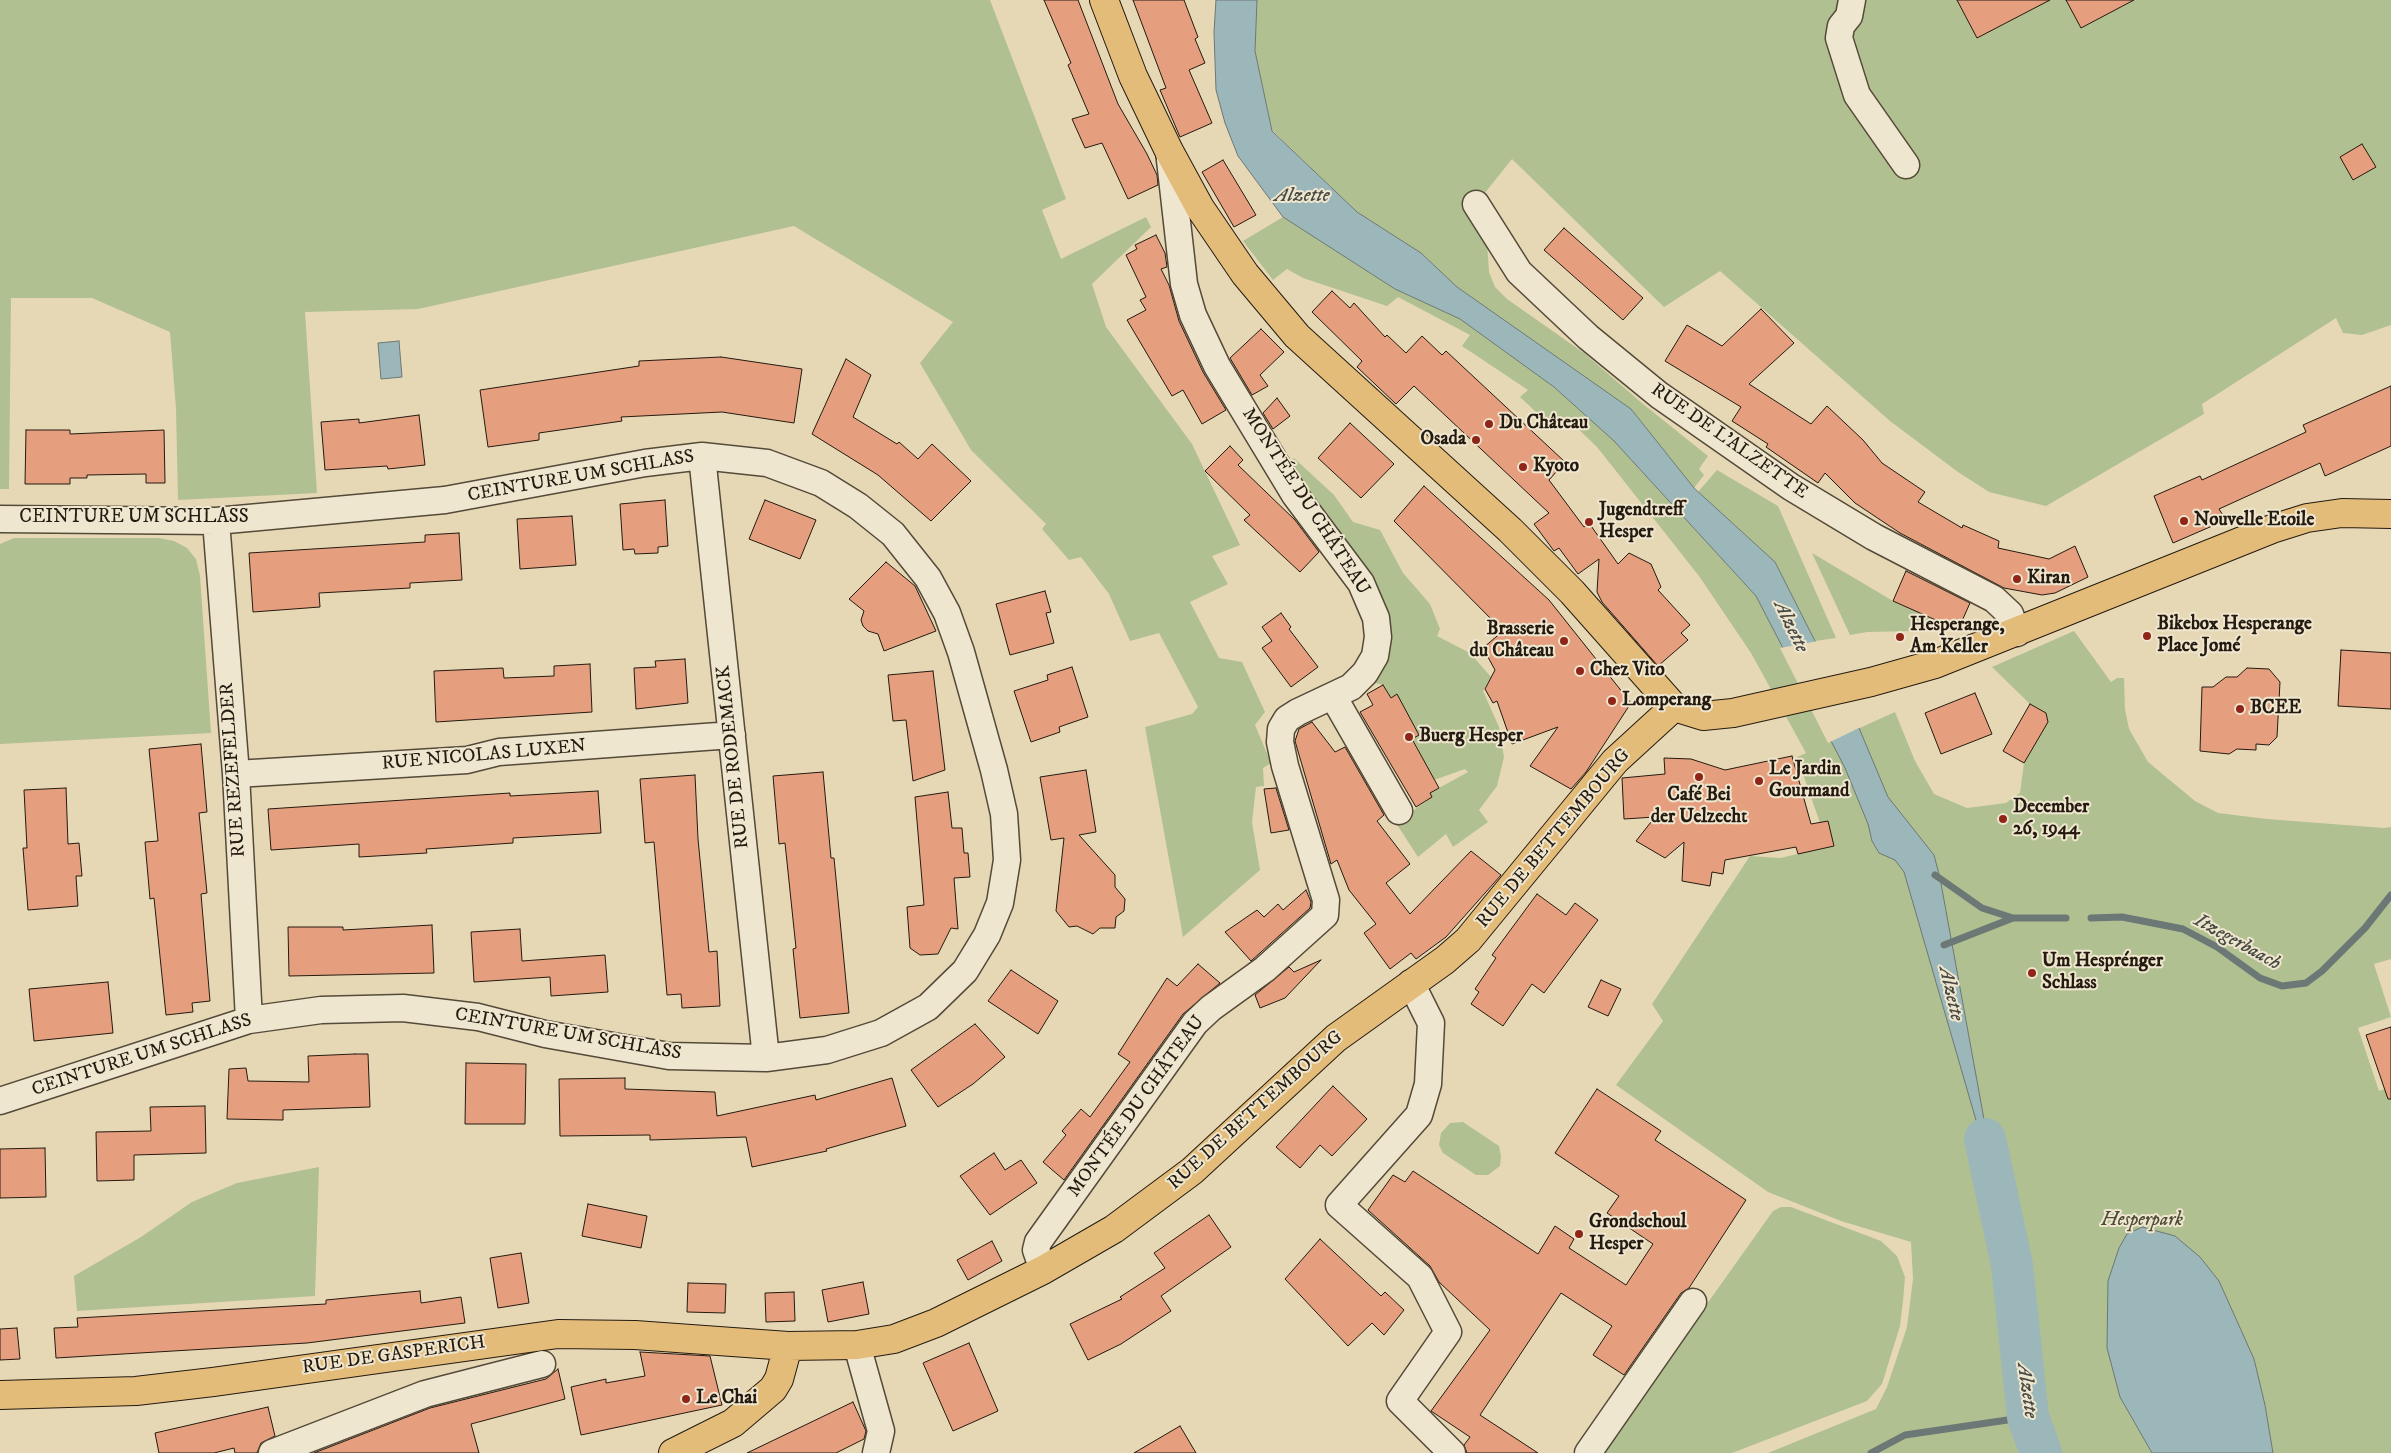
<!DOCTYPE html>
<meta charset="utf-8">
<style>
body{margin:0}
canvas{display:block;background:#e6d8b5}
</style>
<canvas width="2391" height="1453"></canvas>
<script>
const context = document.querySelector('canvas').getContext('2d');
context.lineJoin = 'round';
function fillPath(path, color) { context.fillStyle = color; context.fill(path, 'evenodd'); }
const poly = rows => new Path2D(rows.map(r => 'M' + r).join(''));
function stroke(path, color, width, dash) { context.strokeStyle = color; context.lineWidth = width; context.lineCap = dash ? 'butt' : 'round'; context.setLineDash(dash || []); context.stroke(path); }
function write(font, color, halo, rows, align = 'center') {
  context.font = font + ' "IM FELL DW Pica",serif'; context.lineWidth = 4; context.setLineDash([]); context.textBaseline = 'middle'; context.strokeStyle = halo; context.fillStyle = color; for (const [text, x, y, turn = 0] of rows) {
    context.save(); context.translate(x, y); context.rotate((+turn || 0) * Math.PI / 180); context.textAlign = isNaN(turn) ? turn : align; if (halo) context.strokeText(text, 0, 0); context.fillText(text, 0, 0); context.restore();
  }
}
const green = poly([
 [0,0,990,0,1066,199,1042,210,1061,259,1146,217,1151,227,1092,284,1106,327,1192,444,1240,545,1212,556,1228,584,1190,602,1219,658,1242,662,1265,712,1255,725,1271,763,1263,768,1264,786,1256,787,1252,822,1260,870,1183,937,1145,727,1192,714,1198,707,1159,633,1130,641,1109,594,1081,557,1069,560,1042,529,1046,524,971,450,920,363,953,322,794,226,418,309,305,312,317,493,178,500,176,409,170,332,92,298,11,298,9,489,0,489],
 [1257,0,2391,0,2391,325,2362,335,2343,333,2336,318,2202,404,2204,414,2046,506,1989,492,1958,472,1890,421,1720,271,1664,307,1512,159,1476,204,1487,242,1489,272,1495,287,1507,299,1584,353,1643,404,1708,456,1699,469,1704,475,1694,488,1631,409,1457,287,1421,253,1357,212,1272,130,1255,51],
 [1283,217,1395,289,1460,319,1554,387,1614,441,1756,596,1831,741,1895,712,1915,761,1934,794,1967,808,2006,803,2020,793,2024,763,2048,722,2046,713,2030,704,1992,667,2074,631,2111,682,2117,678,2124,678,2125,709,2129,729,2148,762,2195,801,2218,813,2267,819,2384,828,2391,827,2391,959,2374,964,2391,1017,2358,1028,2379,1091,2388,1088,2391,1090,2391,1453,1768,1453,1876,1409,1887,1387,1907,1327,1913,1279,1911,1242,1841,1221,1768,1192,1616,1085,1663,1021,1652,1004,1750,856,1780,858,1833,846,1820,823,1797,757,1806,753,1751,653,1699,576,1597,447,1569,420,1560,428,1553,422,1550,425,1520,397,1528,390,1462,346,1470,335,1398,297,1387,306,1303,278,1287,269,1273,280,1243,241],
 [1294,458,1334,495,1353,522,1380,530,1403,573,1430,604,1440,629,1437,636,1470,653,1491,677,1483,691,1499,727,1504,757,1497,786,1479,810,1488,822,1453,847,1446,834,1418,857,1396,823,1432,797,1430,793,1468,772,1465,769,1434,780,1412,739,1396,695,1391,698,1383,685,1375,683,1372,678,1387,636,1287,463],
 [1717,470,1778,506,1836,638,1815,641,1775,562,1698,492],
 [14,538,159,538,174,541,187,548,196,559,200,576,211,733,0,744,0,544],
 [1812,553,1893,601,1958,630,1867,632,1850,635],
 [1463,1122,1499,1146,1501,1156,1500,1166,1488,1175,1476,1175,1443,1153,1439,1145,1441,1133,1450,1123],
 [319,1167,315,1296,77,1311,74,1276,141,1237,192,1202,237,1183],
 [1781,1207,1791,1207,1881,1241,1897,1256,1905,1277,1903,1301,1900,1326,1882,1384,1867,1401,1732,1453,1601,1453,1773,1211]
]);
const water = poly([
 [1216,0,1257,0,1255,51,1272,131,1357,212,1421,253,1457,287,1631,409,1694,488,1775,562,1859,728,1888,797,1934,855,1940,878,1998,1196,1904,872,1895,860,1879,853,1872,841,1868,824,1845,768,1756,596,1614,441,1554,387,1460,319,1395,289,1283,217,1238,156,1225,123,1216,90,1214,32,1216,0],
 [399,341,402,377,381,379,378,343,399,341],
 [2142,1227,2175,1236,2200,1257,2219,1281,2254,1359,2265,1405,2273,1453,2152,1453,2120,1397,2107,1348,2108,1281,2119,1248,2127,1234,2142,1227]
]);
const pier = poly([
 [1818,641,1861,727,1828,743,1780,648]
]);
const stream = poly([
 [1935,875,1982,908,2013,918],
 [2091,918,2122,917,2183,929,2217,947,2260,978,2282,986,2306,983,2322,971,2365,928,2391,895],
 [1944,945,2013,918,2066,918],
 [1871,1453,1905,1435,2028,1417]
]);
const river = poly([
 [1985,1139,2012,1265,2028,1417,2041,1453]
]);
const building = poly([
 [1044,0,1078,0,1118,104,1147,154,1157,175,1158,185,1128,199,1102,143,1085,148,1072,119,1089,114,1068,65,1071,63,1044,0],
 [1133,0,1184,0,1198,37,1195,39,1205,63,1189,70,1212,123,1180,137,1160,90,1166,88,1133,0],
 [1957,0,2050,0,1977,38,1957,0],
 [2066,0,2134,0,2081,28,2066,0],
 [2362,144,2376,167,2353,180,2340,157,2362,144],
 [1223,160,1256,215,1234,227,1202,172,1223,160],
 [1564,228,1643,298,1623,320,1544,250,1564,228],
 [1156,235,1165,253,1167,267,1161,269,1169,285,1179,321,1203,372,1226,410,1202,424,1183,390,1172,396,1127,320,1146,310,1140,300,1146,297,1126,255,1137,249,1135,245,1156,235],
 [1332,291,1350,308,1354,303,1385,337,1387,335,1406,353,1422,336,1442,355,1446,351,1565,462,1549,480,1584,527,1589,523,1618,564,1629,553,1651,564,1661,587,1658,590,1690,625,1681,633,1688,640,1658,666,1602,602,1597,592,1599,559,1578,574,1559,548,1554,551,1534,524,1549,513,1414,386,1396,404,1357,367,1362,361,1312,312,1332,291],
 [1761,309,1794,343,1749,384,1811,424,1827,406,1863,440,1882,463,1925,492,1918,502,1962,528,1963,525,1999,541,1998,548,2049,559,2075,546,2088,577,2055,593,2042,595,2004,588,1900,533,1855,503,1825,473,1818,483,1766,447,1768,444,1732,421,1741,407,1665,361,1687,325,1722,346,1761,309],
 [1261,329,1284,352,1260,375,1268,386,1252,395,1230,358,1261,329],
 [721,357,802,369,794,423,722,412,621,417,622,421,539,433,539,440,488,447,480,390,639,366,639,361,721,357],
 [846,359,871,375,853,417,897,444,899,442,918,459,932,444,971,481,931,521,878,475,812,434,846,359],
 [2391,386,2391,446,2325,476,2320,463,2219,509,2226,520,2173,543,2154,496,2200,476,2202,480,2306,432,2303,425,2391,386],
 [1277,398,1290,416,1273,429,1263,413,1277,398],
 [419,415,425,465,388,469,387,466,325,470,321,422,359,419,359,423,419,415],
 [1350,423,1394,464,1361,498,1318,458,1350,423],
 [26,430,70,430,70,434,164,430,165,483,146,483,146,474,87,475,87,478,70,478,70,484,25,484,26,430],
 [1230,446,1243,460,1238,465,1295,520,1319,552,1300,572,1244,520,1250,515,1205,471,1230,446],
 [1424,486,1549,600,1631,703,1586,772,1571,789,1530,766,1558,727,1512,744,1497,701,1493,703,1485,689,1495,670,1483,648,1503,631,1394,521,1424,486],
 [665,500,668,546,658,547,658,553,635,554,634,549,623,550,620,504,665,500],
 [765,500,816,520,800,559,749,539,765,500],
 [572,516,576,565,520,569,517,519,572,516],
 [459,533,462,580,410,583,410,588,319,593,320,607,253,612,249,553,425,542,425,535,459,533],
 [886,562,915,586,936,631,884,651,878,634,868,631,863,626,861,620,864,611,849,599,886,562],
 [1906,571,1970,603,1958,630,1893,601,1906,571],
 [1045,591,1051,612,1046,613,1054,643,1010,655,996,604,1045,591],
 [1281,613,1291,627,1289,629,1318,667,1291,687,1262,648,1272,641,1262,627,1281,613],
 [2341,650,2391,653,2391,709,2338,706,2341,650],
 [685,659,688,703,636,709,634,668,656,667,655,661,685,659],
 [590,664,592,712,436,722,434,671,503,668,504,678,554,676,554,666,590,664],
 [1072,667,1088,717,1059,727,1060,732,1031,742,1014,691,1048,680,1047,675,1072,667],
 [2247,668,2269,669,2280,682,2277,737,2269,745,2256,744,2256,750,2237,749,2229,754,2200,751,2202,687,2213,687,2226,677,2237,677,2247,668],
 [933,671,945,770,913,781,906,720,893,721,888,675,933,671],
 [1383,685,1391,698,1397,694,1419,735,1412,739,1439,788,1430,793,1432,797,1416,807,1360,712,1373,705,1367,694,1383,685],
 [1975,693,1992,734,1941,754,1925,713,1975,693],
 [2030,704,2046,713,2048,722,2024,763,2003,751,2030,704],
 [1312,722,1335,752,1345,747,1384,815,1377,821,1410,864,1386,883,1410,914,1471,851,1501,875,1446,937,1416,959,1411,953,1390,969,1364,933,1376,924,1349,890,1337,860,1331,864,1295,741,1299,729,1312,722],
 [201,744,207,812,199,813,207,893,201,894,210,1001,192,1003,193,1012,166,1015,154,898,150,899,145,842,158,841,149,749,201,744],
 [1792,756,1811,824,1828,821,1834,846,1798,854,1796,847,1725,860,1723,874,1712,872,1710,886,1682,881,1684,842,1665,858,1636,841,1655,817,1624,819,1622,778,1665,774,1664,758,1691,759,1725,770,1792,756],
 [1086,770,1096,832,1079,835,1115,875,1115,887,1125,899,1124,911,1116,917,1115,928,1100,928,1093,934,1077,926,1069,927,1056,911,1064,838,1051,840,1040,777,1086,770],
 [823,772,831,858,834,858,849,1013,800,1018,793,949,796,948,785,843,779,844,773,776,823,772],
 [695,775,698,839,709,952,717,951,720,1006,682,1008,681,994,667,995,654,842,645,843,640,779,695,775],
 [66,788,68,844,79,843,82,876,76,876,78,906,28,910,23,848,27,848,24,790,66,788],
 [1276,788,1289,830,1271,833,1264,789,1276,788],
 [598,791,601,833,513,838,513,843,426,849,427,853,359,857,359,844,271,850,268,809,510,793,510,796,598,791],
 [948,792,952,828,962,828,964,853,968,853,970,877,954,878,958,929,951,928,938,954,920,955,910,948,907,907,924,905,915,797,948,792],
 [1306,890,1311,902,1310,908,1251,961,1225,932,1257,910,1264,917,1278,904,1283,910,1306,890],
 [1537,894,1566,915,1575,903,1598,920,1544,993,1532,984,1503,1026,1471,1004,1479,992,1475,989,1496,958,1492,955,1537,894],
 [432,925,434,973,289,976,288,927,343,927,343,930,432,925],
 [520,929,522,961,605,955,608,992,551,996,550,977,474,982,471,932,520,929],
 [1321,960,1285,998,1260,1008,1255,995,1289,967,1294,972,1321,960],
 [1198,964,1220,983,1183,1014,1064,1180,1043,1162,1066,1135,1062,1131,1081,1109,1090,1117,1130,1062,1118,1054,1167,978,1177,986,1198,964],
 [1011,970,1058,1001,1038,1034,988,1001,1011,970],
 [1601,980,1621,989,1608,1016,1588,1007,1601,980],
 [108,982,113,1033,34,1041,29,989,108,982],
 [975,1024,1005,1057,973,1084,938,1107,911,1070,975,1024],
 [2391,1027,2391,1099,2388,1099,2366,1035,2391,1027],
 [355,1054,368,1054,370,1107,283,1110,283,1120,227,1119,229,1069,246,1068,248,1081,309,1082,308,1056,355,1054],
 [466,1063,526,1064,525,1124,465,1124,466,1063],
 [625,1078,625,1089,715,1092,717,1116,815,1095,816,1100,892,1078,906,1126,826,1149,827,1151,752,1167,746,1137,650,1140,650,1135,560,1136,559,1079,625,1078],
 [1333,1086,1367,1119,1332,1156,1320,1145,1300,1168,1276,1147,1333,1086],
 [1597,1089,1661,1131,1655,1140,1746,1200,1689,1288,1681,1293,1624,1375,1593,1355,1612,1326,1561,1293,1480,1415,1538,1453,1467,1453,1464,1445,1470,1437,1431,1411,1490,1330,1439,1282,1430,1266,1368,1210,1393,1175,1405,1182,1413,1171,1538,1254,1555,1226,1574,1239,1569,1248,1626,1285,1653,1244,1607,1213,1619,1196,1555,1153,1597,1089],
 [205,1106,206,1153,134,1155,134,1180,97,1181,96,1132,151,1131,150,1107,205,1106],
 [45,1148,46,1197,0,1198,0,1149,45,1148],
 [994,1153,1005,1170,1021,1160,1037,1183,990,1215,960,1176,994,1153],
 [588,1204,647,1216,641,1248,582,1236,588,1204],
 [1209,1215,1231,1247,1161,1296,1171,1311,1121,1344,1088,1360,1070,1324,1122,1299,1120,1297,1165,1268,1154,1253,1209,1215],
 [1320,1239,1381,1296,1385,1292,1404,1310,1384,1335,1372,1323,1348,1346,1285,1279,1320,1239],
 [992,1241,1002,1261,968,1280,957,1260,992,1241],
 [521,1253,529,1303,498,1308,490,1258,521,1253],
 [863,1282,869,1314,828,1322,822,1290,863,1282],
 [688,1283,726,1284,725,1313,687,1312,688,1283],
 [420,1291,421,1303,461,1297,465,1323,307,1343,56,1358,54,1328,78,1327,77,1318,326,1304,326,1300,420,1291],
 [794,1292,795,1321,766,1322,765,1293,794,1292],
 [17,1328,20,1359,0,1360,0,1329,17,1328],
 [969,1343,998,1411,953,1431,923,1363,969,1343],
 [640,1352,710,1356,722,1405,581,1435,571,1387,606,1379,606,1383,645,1376,640,1352],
 [558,1369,565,1399,471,1424,479,1453,314,1453,430,1408,546,1379,558,1369],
 [853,1402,866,1431,864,1439,836,1453,747,1453,853,1402],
 [268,1407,275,1436,261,1443,257,1453,235,1453,234,1448,214,1453,159,1453,155,1433,268,1407],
 [1180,1426,1196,1453,1134,1453,1180,1426]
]);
const minor = poly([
 [1852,0,1849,16,1841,26,1839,38,1857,95,1906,165],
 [1476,204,1519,272,1588,337,1659,395,1791,487,1874,537,1994,599,2010,614,2017,633],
 [702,456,766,1058],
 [0,519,216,521,445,500,645,463,702,456,767,463,821,483,858,506,893,534,928,578,947,613,961,652,994,770,1004,814,1007,860,1000,903,987,935,965,971,928,1007,881,1033,827,1050,766,1058,669,1056,545,1034,478,1017,403,1008,321,1010,249,1020,0,1101],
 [216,521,236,774,249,1020],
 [1333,696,1399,811],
 [236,774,467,760,499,752,732,735],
 [1411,983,1431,1023,1428,1084,1419,1115,1339,1205,1420,1277,1448,1332,1400,1401,1452,1453],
 [1043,1270,1036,1250,1038,1242,1195,1023,1211,1008,1265,969,1325,915,1326,900,1285,766,1280,742,1281,729,1287,719,1298,712,1351,687,1365,673,1375,656,1378,637,1376,618,1361,583,1295,495,1217,366,1193,315,1184,284,1169,151],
 [857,1345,881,1431,876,1453],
 [272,1453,425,1394,542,1364],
 [1588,1453,1693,1302]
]);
const major = poly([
 [1104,0,1133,76,1169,151,1200,208,1245,274,1297,336,1510,530,1572,592,1674,707,1703,716,1733,713,1871,682,1935,664,2272,529,2307,518,2342,513,2391,514],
 [0,1395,136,1391,213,1382,558,1334,635,1335,788,1346,857,1345,894,1339,936,1323,1043,1270,1114,1229,1192,1171,1336,1038,1445,960,1468,940,1615,761,1674,707],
 [673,1453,733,1423,773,1389,779,1379,788,1346]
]);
const markers = [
 [1489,424,5,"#8f2418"],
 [1476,440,5,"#8f2418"],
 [1523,467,5,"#8f2418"],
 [2184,521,5,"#8f2418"],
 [1589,522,5,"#8f2418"],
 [2017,579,5,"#8f2418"],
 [2147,636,5,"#8f2418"],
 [1900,637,5,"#8f2418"],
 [1564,641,5,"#8f2418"],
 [1580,671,5,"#8f2418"],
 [1612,701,5,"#8f2418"],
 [2240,709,5,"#8f2418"],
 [1409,737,5,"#8f2418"],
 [1699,777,5,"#8f2418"],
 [1759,781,5,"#8f2418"],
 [2003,819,5,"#8f2418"],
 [2032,973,5,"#8f2418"],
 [1579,1234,5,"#8f2418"],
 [686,1399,5,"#8f2418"]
];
const poiNames = [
 ["Du Château",1499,424],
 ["Osada",1466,440,"right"],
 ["Kyoto",1533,467],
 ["Jugendtreff",1599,511],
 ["Hesper",1599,533],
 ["Nouvelle Etoile",2194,521],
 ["Kiran",2027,579],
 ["Bikebox Hesperange",2157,625],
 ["Place Jomé",2157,647],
 ["Hesperange,",1910,626],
 ["Am Keller",1910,648],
 ["Brasserie",1554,630,"right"],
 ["du Château",1554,652,"right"],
 ["Chez Vito",1590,671],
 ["Lomperang",1622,701],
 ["BCEE",2250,709],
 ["Buerg Hesper",1419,737],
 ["Le Jardin",1769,770],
 ["Gourmand",1769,792],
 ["Café Bei",1699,796,"center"],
 ["der Uelzecht",1699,818,"center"],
 ["December",2013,808],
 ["26, 1944",2013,830],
 ["Um Hesprénger",2042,962],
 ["Schlass",2042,984],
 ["Grondschoul",1589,1223],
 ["Hesper",1589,1245],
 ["Le Chai",696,1399]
];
const streetNames = [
 ["RUE DE L'ALZETTE",1729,442,35],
 ["CEINTURE UM SCHLASS",581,477,-10],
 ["MONTÉE DU CHÂTEAU",1305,502,57],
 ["CEINTURE UM SCHLASS",134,518],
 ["RUE NICOLAS LUXEN",484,756,-5],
 ["RUE DE RODEMACK",734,757,-96],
 ["RUE REZEFELDER",234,770,-94],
 ["RUE DE BETTEMBOURG",1554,839,-50],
 ["CEINTURE UM SCHLASS",568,1035,10],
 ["CEINTURE UM SCHLASS",142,1056,-18],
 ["MONTÉE DU CHÂTEAU",1137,1107,-54],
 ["RUE DE BETTEMBOURG",1256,1111,-42],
 ["RUE DE GASPERICH",394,1356,-8]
];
const parkNames = [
 ["Hesperpark",2142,1221]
];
const waterNames = [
 ["Alzette",1302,197],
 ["Alzette",1790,627,64],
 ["Itzegerbaach",2237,943,29],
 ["Alzette",1950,994,77],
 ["Alzette",2026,1391,82]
];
fillPath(green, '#b1c091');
fillPath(water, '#9cb7b9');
stroke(water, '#6c7875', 1);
fillPath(pier, '#e6d8b5');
stroke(stream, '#6c7875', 7);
stroke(river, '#9cb7b9', 42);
fillPath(building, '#e59f7e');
stroke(building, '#241a10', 1);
stroke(minor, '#544a39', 29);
stroke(major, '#241a10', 30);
stroke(minor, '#efe6cf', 26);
stroke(major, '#e3bc7a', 28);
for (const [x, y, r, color] of markers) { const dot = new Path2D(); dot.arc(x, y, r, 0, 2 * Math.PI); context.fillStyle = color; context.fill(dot); stroke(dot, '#efe6cf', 2); }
write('bold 19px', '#241a10', '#efe6cf', poiNames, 'left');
write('19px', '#241a10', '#efe6cf', streetNames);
write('italic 19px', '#4e4c37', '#efe6cf', parkNames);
write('italic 20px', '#484943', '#efe6cf', waterNames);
</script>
